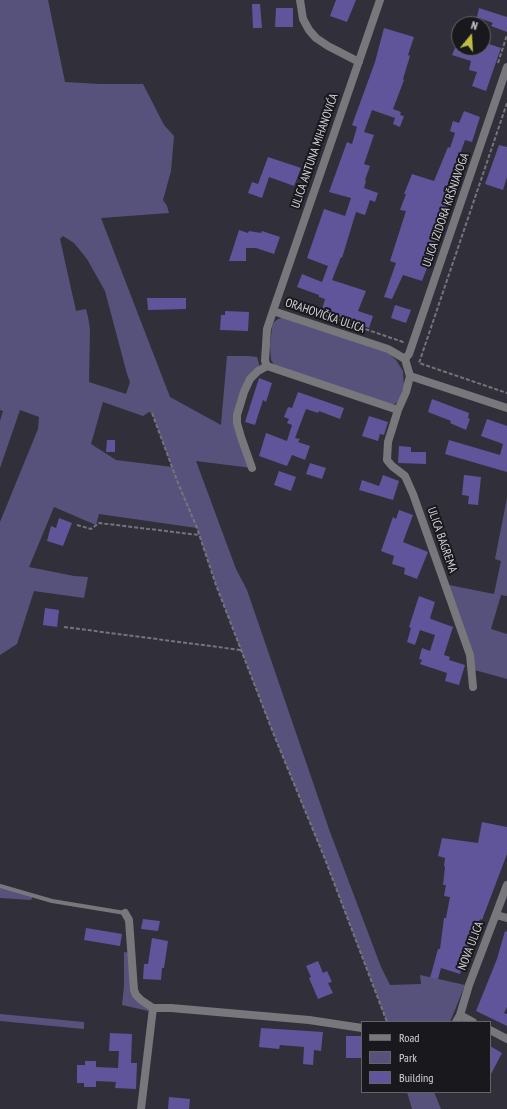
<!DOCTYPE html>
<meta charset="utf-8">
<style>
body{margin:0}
#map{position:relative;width:507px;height:1109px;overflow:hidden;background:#31303a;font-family:"PT Sans Narrow",sans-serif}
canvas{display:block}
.legend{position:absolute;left:361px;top:1021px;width:130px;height:72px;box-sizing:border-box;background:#19191d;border:1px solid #636368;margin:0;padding:5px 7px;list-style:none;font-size:12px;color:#d3d2d8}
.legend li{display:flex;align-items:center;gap:8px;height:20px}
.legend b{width:20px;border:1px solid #636368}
.north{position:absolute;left:451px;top:16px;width:40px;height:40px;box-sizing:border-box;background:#19191d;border:1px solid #636368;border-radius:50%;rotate:18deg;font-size:11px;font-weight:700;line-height:16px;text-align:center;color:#d3d2d8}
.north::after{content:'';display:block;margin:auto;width:14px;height:18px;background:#bfbe42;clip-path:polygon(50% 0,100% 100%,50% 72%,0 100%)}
</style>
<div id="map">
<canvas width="507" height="1109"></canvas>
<ul class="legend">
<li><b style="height:5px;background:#78777c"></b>Road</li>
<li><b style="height:11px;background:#57527b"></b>Park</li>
<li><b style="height:11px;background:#60549a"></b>Building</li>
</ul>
<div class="north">N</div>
</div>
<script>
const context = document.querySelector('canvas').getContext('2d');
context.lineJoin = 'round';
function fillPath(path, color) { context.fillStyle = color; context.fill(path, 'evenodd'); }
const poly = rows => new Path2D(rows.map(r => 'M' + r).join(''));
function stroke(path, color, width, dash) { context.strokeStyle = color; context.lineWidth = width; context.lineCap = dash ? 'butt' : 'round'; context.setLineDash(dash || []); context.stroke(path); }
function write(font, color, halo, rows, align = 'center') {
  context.font = font + ' "PT Sans Narrow",sans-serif'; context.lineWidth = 4; context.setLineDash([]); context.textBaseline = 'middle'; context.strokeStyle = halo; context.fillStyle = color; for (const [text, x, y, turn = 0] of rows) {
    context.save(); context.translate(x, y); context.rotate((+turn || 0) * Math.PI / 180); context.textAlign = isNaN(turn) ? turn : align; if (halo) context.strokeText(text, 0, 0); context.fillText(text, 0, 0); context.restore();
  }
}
const green = poly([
 [0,0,48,0,65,82,99,84,143,84,164,125,174,136,171,171,163,200,167,206,169,213,101,218,170,397,221,425,227,356,248,356,257,357,259,364,258,371,237,415,252,468,196,461,236,569,247,590,330,832,381,967,390,985,421,984,420,975,465,985,450,1022,387,1022,325,859,274,735,216,585,197,528,99,514,96,525,54,507,29,567,74,576,88,577,84,598,34,591,17,644,0,655,0,522,38,429,39,417,20,410,0,468,0,421,3,411,0,410],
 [63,236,74,243,87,259,105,291,127,374,130,382,126,394,89,382,90,329,88,317,86,309,76,311,60,239],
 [103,402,143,416,149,412,152,413,172,467,116,460,91,444],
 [284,317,382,350,389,354,396,360,403,371,404,386,398,401,395,404,389,404,274,365,271,360,270,346,272,327,274,322,278,319],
 [507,498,507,596,501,595,491,629,507,634,507,679,471,669,444,584,494,594,501,561,495,559],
 [0,886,33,896,31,900,0,898],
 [124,952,131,953,134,990,153,1012,122,1005,124,986],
 [0,1014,84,1022,84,1029,0,1021],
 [407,1092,434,1092,441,1109,412,1109]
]);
const building = poly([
 [336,0,356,0,347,22,330,16],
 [252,4,260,4,262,28,253,28],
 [276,8,293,8,293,27,275,27],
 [479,8,507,17,507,32,491,26,493,23,477,17],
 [384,28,414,37,408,55,410,56,403,79,404,80,393,109,401,112,400,115,404,116,400,127,393,124,395,118,372,110,364,132,374,135,364,164,370,166,365,180,366,181,364,188,378,193,375,202,370,200,365,215,356,212,342,258,341,257,332,280,366,291,358,311,373,316,369,328,336,315,335,317,321,313,325,299,319,297,319,295,297,287,302,274,322,282,328,266,307,258,324,209,345,216,351,198,329,192,347,142,352,144,357,127,352,125,375,62],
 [483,42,501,48,486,91,472,86,477,72,469,70,471,61,452,55,455,48,483,48],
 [464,111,480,117,472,142,465,140,459,157,464,159,450,197,452,198,443,226,422,281,403,275,392,299,384,297,396,263,390,261,406,211,400,210,406,194,404,194,412,174,434,181,448,147,450,148,455,133,450,131,453,121,459,123],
 [499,145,507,147,507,177,503,190,485,184],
 [268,157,301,168,294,186,269,177,262,198,248,193,252,182,258,184],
 [239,230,248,233,249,231,261,233,262,231,280,237,274,254,256,248,246,248,246,261,229,261],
 [147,298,186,298,186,309,148,310],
 [395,305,411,310,406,323,391,318],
 [225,311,249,312,248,331,220,330,221,315,225,315],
 [259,378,272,383,266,402,263,400,255,425,245,422],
 [298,392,344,408,340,419,319,411,318,413,306,409,295,438,300,439,298,442,310,446,305,460,292,455,287,466,259,456,266,433,287,441,292,425,287,423,289,419,284,417,288,407,292,408],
 [432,399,469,413,468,418,470,419,466,430,450,423,451,421,428,412],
 [369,416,388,422,384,435,380,434,378,441,362,436],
 [487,419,507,426,507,472,445,454,449,440,500,455,503,444,481,436],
 [107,440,115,440,115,452,106,452],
 [399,446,411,447,411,452,426,452,426,464,398,463],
 [310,463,326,468,322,479,306,474],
 [279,471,296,477,291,491,274,485],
 [383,475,399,481,393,500,359,490,362,480,379,486],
 [464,475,481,477,478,505,468,504,469,496,462,495],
 [399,510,413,515,403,542,428,552,417,579,404,574,405,568,392,564,394,556,381,551,393,517,396,519],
 [59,518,72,523,63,546,47,541,51,526,56,528],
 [419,596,435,602,430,618,431,619,453,627,444,655,450,657,449,660,465,665,459,685,445,681,447,673,420,664,422,660,419,659,422,648,430,651,435,635,420,630,415,645,407,642,411,628,409,627],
 [45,608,59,610,57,627,43,625],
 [482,822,507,827,507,854,482,920,480,919,470,942,460,974,441,968,438,979,430,978,438,949,440,949,444,918,446,918,450,897,444,896,446,885,443,885,445,867,444,866,445,858,438,856,442,838,478,843],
 [143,919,160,921,158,931,141,929],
 [86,928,122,934,120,946,84,940],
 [505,931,507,932,507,1007,504,1013,507,1014,507,1026,476,1011,497,959],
 [152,938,168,941,164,968,162,968,161,980,143,979,144,964,148,964],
 [318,961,323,973,327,971,332,982,328,983,333,993,318,999,309,978,311,977,306,966],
 [261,1028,323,1032,321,1051,314,1050,313,1065,303,1064,304,1047,280,1045,279,1049,259,1047],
 [110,1033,132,1034,131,1063,137,1063,136,1089,115,1088,116,1082,96,1081,96,1087,84,1087,84,1083,77,1083,77,1065,85,1065,85,1061,96,1061,96,1067,118,1068,119,1051,109,1051],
 [346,1036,362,1036,362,1058,346,1058],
 [490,1046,502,1053,490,1076],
 [169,1097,190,1099,189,1109,168,1109]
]);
const path = poly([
 [498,63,507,35],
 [507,103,419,363,507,393],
 [286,302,403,342,404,340],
 [152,413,178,483,197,528,216,585,274,735,325,859,387,1022],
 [77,525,91,529,99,523,199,535],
 [64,627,241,650]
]);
const service = poly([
 [0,886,52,901,125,913]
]);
const minor = poly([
 [300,0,303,19,309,30,316,38,328,46,359,62],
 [273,311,388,349,405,359,410,376,406,392,398,410,267,366,265,361,267,329,273,311],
 [273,311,380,0],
 [405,359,409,354,507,67],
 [410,376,507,408],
 [398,410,388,442,387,460,392,466,405,476,413,494,470,655,473,687],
 [252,468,241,437,237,423,237,415,244,392,250,379,258,371,267,366],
 [125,913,129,920,134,990,136,995,141,1000,153,1008],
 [496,915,507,918],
 [460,1015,473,1022],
 [456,1022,460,1015,469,985,507,885],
 [490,1030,507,1039],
 [141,1109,153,1008,171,1008,309,1020,362,1028]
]);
const streetNames = [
 ["ULICA ANTUNA MIHANOVIĆA",315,151,-71],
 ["ULICA IZIDORA KRŠNJAVOGA",446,210,-71],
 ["ORAHOVIČKA ULICA",325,316,19],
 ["ULICA BAGREMA",442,540,71],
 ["NOVA ULICA",471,946,-69]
];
fillPath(green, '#57527b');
fillPath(building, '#60549a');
stroke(path, '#75747c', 2, [4, 2]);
stroke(service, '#78777c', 4);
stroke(minor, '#78777c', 8);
write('12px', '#d3d2d8', '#19191d', streetNames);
</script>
